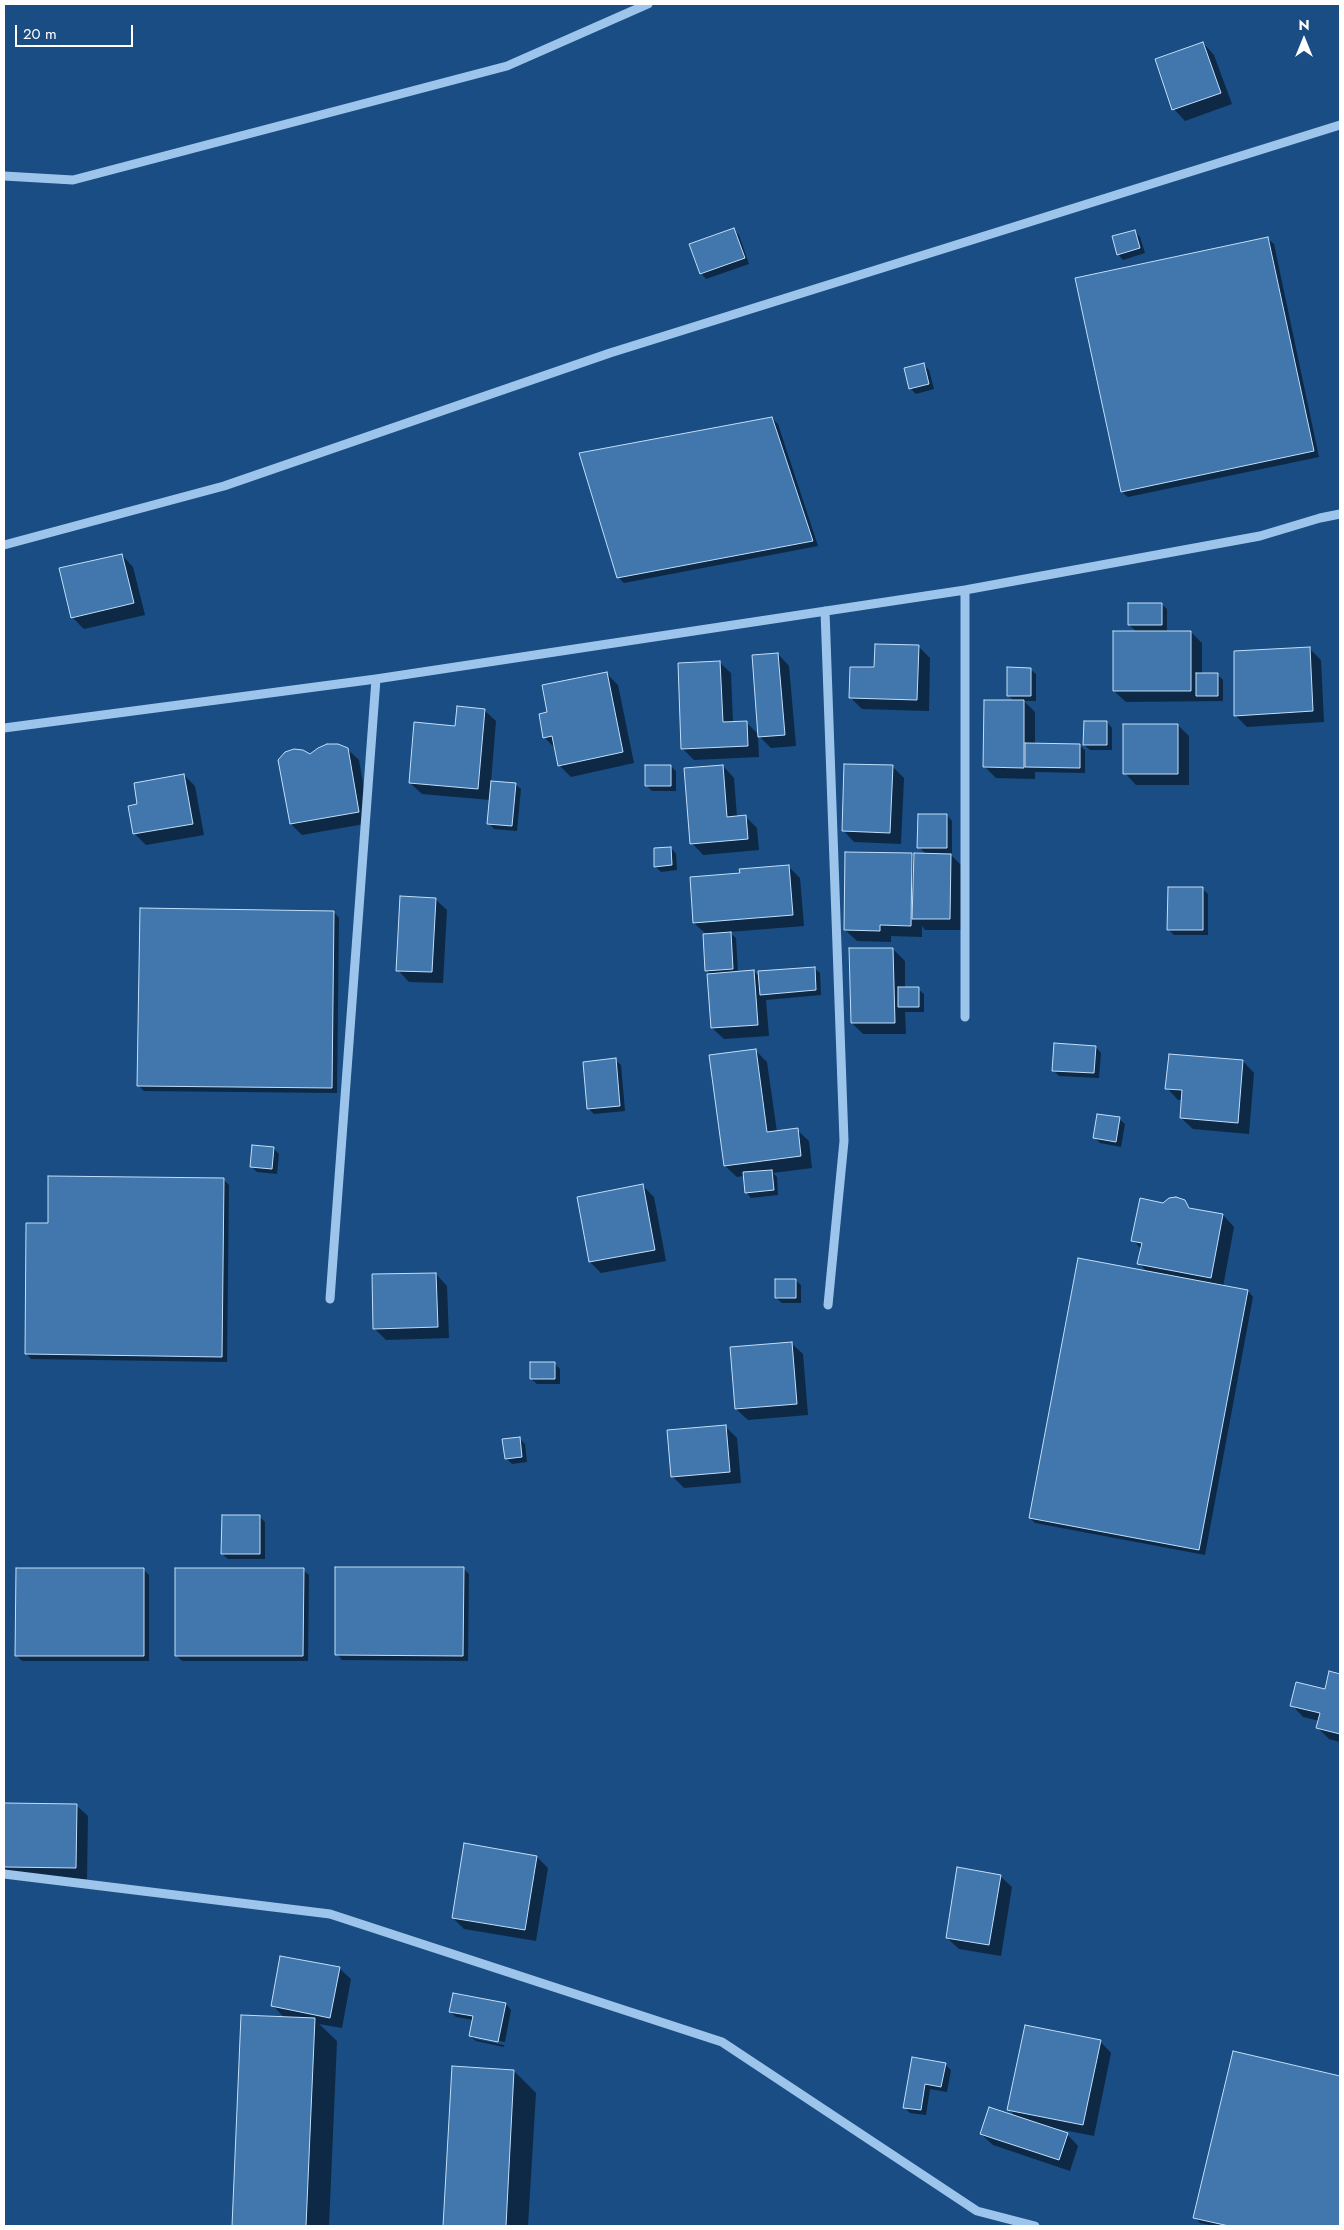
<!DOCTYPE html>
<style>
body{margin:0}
#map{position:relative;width:1344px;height:2230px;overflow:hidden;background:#194d83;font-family:Jost,sans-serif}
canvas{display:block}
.frame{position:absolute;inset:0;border:5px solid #fff;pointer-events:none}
.north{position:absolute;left:1279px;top:15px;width:50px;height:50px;-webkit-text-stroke:4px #194d83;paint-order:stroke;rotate:0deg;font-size:14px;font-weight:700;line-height:20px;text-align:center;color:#fff}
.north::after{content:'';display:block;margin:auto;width:18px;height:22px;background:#fff;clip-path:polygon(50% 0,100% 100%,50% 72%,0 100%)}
.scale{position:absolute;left:15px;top:25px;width:118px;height:22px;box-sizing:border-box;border:2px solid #fff;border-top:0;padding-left:6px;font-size:15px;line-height:18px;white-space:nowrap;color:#fff;-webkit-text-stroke:4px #194d83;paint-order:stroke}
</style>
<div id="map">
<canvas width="1344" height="2230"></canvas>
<div class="frame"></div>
<div class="north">N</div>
<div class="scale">20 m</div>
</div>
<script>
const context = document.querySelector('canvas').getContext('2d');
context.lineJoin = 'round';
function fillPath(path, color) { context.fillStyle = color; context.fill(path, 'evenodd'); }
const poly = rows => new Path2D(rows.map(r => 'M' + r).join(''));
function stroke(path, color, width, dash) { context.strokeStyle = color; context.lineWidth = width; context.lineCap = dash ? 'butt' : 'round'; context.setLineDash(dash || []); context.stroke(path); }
const shadow = poly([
 [1203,43,1214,55,1232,104,1185,121,1174,109],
 [734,230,739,235,749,264,706,279,701,273],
 [1134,231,1140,237,1145,253,1123,260,1118,254],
 [1268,239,1274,244,1319,457,1128,497,1122,492],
 [923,364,929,370,934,389,916,394,910,388],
 [772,418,778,424,818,546,624,583,618,577],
 [122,555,133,567,145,615,84,629,72,617],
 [1161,604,1167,609,1167,632,1191,632,1202,643,1202,674,1217,674,1223,680,1223,701,1126,702,1114,691,1137,632,1129,625],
 [918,646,930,658,929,711,862,709,851,698,875,668],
 [1309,648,1321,660,1324,722,1247,727,1235,715],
 [778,654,789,666,796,746,771,748,758,735,759,757,694,760,682,748,719,662,731,673,733,723,746,722,760,736],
 [1030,669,1036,674,1036,701,1024,701,1035,712,1035,744,1079,745,1085,750,1085,773,1035,772,1035,779,996,778,985,767,1014,701,1008,695],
 [607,674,618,685,634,763,571,777,559,765,556,749,544,737,548,713],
 [484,710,496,721,491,782,515,784,521,789,517,831,494,829,489,823,490,800,422,794,410,783,456,727],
 [1107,722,1112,728,1112,750,1090,750,1084,745],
 [1178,725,1189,736,1189,785,1136,785,1125,773],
 [347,749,359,760,370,823,302,835,291,824],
 [671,766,676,771,676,791,652,791,646,785],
 [723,766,734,778,737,817,746,817,757,828,759,850,703,855,692,843],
 [892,766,904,778,901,844,854,842,843,830],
 [184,775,195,786,204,835,146,845,134,833],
 [947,815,952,821,952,853,949,853,962,866,961,930,925,930,922,926,922,937,891,936,891,942,857,941,845,930,911,854,915,858,926,854,919,847],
 [671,848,676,854,677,870,661,872,655,866],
 [789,867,800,878,804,926,729,932,736,938,738,972,754,971,760,977,814,968,820,973,821,995,766,1000,769,1036,724,1039,712,1028,711,975,707,971,706,934,694,923,741,874],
 [1203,889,1208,894,1208,935,1174,935,1168,929],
 [435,899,447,910,443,983,409,982,398,970],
 [334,912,339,918,337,1093,144,1091,139,1086],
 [893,949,905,961,905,989,918,989,924,994,924,1012,905,1012,906,1034,863,1034,852,1023],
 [1096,1047,1101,1053,1099,1078,1059,1076,1053,1070],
 [756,1051,767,1062,777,1132,797,1130,809,1141,812,1168,773,1173,777,1177,778,1195,751,1198,746,1192,744,1176,737,1177,725,1166],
 [615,1060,621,1065,625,1111,594,1114,588,1108],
 [1243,1061,1254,1073,1249,1134,1193,1129,1181,1118,1182,1100,1178,1100,1167,1088],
 [1119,1119,1125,1124,1121,1147,1100,1143,1095,1138],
 [274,1149,279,1154,277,1174,257,1172,251,1166],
 [223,1179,229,1185,227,1362,31,1359,26,1353,49,1225],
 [643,1186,654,1197,666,1261,601,1273,590,1262],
 [1184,1201,1193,1210,1223,1215,1234,1227,1223,1287,1248,1291,1253,1297,1205,1555,1035,1523,1030,1518,1148,1273,1139,1263,1142,1250,1133,1240,1163,1204],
 [436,1274,447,1286,449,1338,386,1340,375,1329],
 [795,1280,801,1285,801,1303,782,1303,776,1298],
 [791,1343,803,1354,808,1415,748,1420,736,1409],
 [554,1363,560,1369,560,1384,537,1384,531,1379],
 [726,1427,737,1438,741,1483,684,1488,673,1477,669,1431],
 [519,1438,525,1444,527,1462,512,1464,506,1458],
 [259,1516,265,1522,265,1559,228,1559,222,1554],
 [463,1568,469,1574,468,1661,342,1660,337,1654],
 [143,1569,149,1575,149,1661,22,1661,16,1655],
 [303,1570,309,1575,308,1661,182,1661,177,1656],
 [1330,1673,1340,1675,1340,1742,1329,1739,1318,1728,1320,1721,1303,1717,1292,1705,1326,1690],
 [4,1804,76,1805,88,1816,87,1879,15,1878,4,1868],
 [465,1845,537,1857,548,1868,536,1941,464,1929,453,1918],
 [1000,1876,1012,1887,1001,1956,959,1949,947,1938],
 [339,1968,351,1979,342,2028,319,2024,337,2041,329,2226,233,2226,242,2016,285,2018,272,2005],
 [506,2004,511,2010,505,2042,475,2036,475,2039,504,2045,504,2047,476,2041,470,2036,473,2020,456,2017,450,2011],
 [1100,2041,1111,2053,1094,2136,1053,2128,1052,2129,1067,2134,1078,2146,1070,2171,993,2145,981,2134,1016,2117,1009,2109],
 [1234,2052,1340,2077,1340,2226,1215,2226,1200,2223,1195,2217],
 [913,2059,945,2064,951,2070,947,2092,930,2089,926,2115,910,2113,904,2107],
 [453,2068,514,2071,536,2093,528,2226,444,2226]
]);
const building = poly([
 [1203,42,1221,93,1172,110,1155,59,1203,42],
 [734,228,745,258,700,274,689,244,734,228],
 [1135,230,1140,248,1117,255,1112,236,1135,230],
 [1268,237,1314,451,1121,492,1075,278,1268,237],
 [924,363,929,384,909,389,904,368,924,363],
 [772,417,813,541,617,578,579,453,772,417],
 [122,554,134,603,71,618,59,568,122,554],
 [1128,603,1162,603,1162,625,1128,625,1128,603],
 [1113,631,1191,631,1191,691,1113,691,1113,631],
 [875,644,919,645,917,700,849,698,850,667,874,667,875,644],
 [1310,647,1313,711,1234,716,1234,651,1310,647],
 [778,653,785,735,758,737,752,655,778,653],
 [720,661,723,722,747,721,748,746,681,749,678,663,720,661],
 [1007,667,1031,668,1031,696,1007,696,1007,667],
 [607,672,623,752,558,766,552,736,543,738,539,714,547,712,542,685,607,672],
 [1196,673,1218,673,1218,696,1196,696,1196,673],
 [984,700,1024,700,1024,768,983,767,984,700],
 [457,706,485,709,478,789,409,783,414,722,455,726,457,706],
 [1084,721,1107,721,1107,745,1083,745,1084,721],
 [1123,724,1178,724,1178,774,1123,774,1123,724],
 [1025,743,1080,744,1080,768,1025,767,1025,743],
 [327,744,338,744,348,748,359,812,290,824,278,760,285,752,294,749,303,750,310,754,318,748,327,744],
 [844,764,893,765,890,833,842,831,844,764],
 [645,765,671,765,671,786,645,786,645,765],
 [723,765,727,817,746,815,748,839,690,844,684,768,723,765],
 [184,774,193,824,133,834,128,806,137,804,134,783,184,774],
 [491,781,516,783,512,826,487,824,491,781],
 [918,814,947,814,947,848,917,848,918,814],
 [671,847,672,865,654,867,654,848,671,847],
 [845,852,912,853,911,926,880,925,880,931,844,930,845,852],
 [914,853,951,854,950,919,912,919,914,853],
 [789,865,793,915,693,923,690,877,740,873,739,869,789,865],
 [1168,887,1203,887,1203,930,1167,930,1168,887],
 [400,896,436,898,432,972,396,971,400,896],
 [140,908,334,911,332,1088,137,1086,140,908],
 [731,932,733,969,705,971,703,934,731,932],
 [849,948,893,948,895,1023,851,1023,849,948],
 [815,967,816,990,760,995,758,971,815,967],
 [754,970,758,1025,711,1028,707,974,754,970],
 [898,987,919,987,919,1007,898,1007,898,987],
 [1054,1043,1096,1046,1094,1073,1052,1071,1054,1043],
 [756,1049,767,1132,798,1128,801,1156,724,1166,709,1055,756,1049],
 [1169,1054,1243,1060,1238,1123,1180,1118,1182,1090,1165,1089,1169,1054],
 [616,1058,620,1106,587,1109,583,1062,616,1058],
 [1097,1114,1120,1117,1116,1142,1093,1138,1097,1114],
 [252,1145,274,1147,272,1169,250,1167,252,1145],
 [772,1170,774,1190,745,1193,743,1172,772,1170],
 [48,1176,224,1178,222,1357,25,1354,26,1223,48,1223,48,1176],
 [643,1184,655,1250,589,1262,577,1197,643,1184],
 [1176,1197,1185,1200,1189,1208,1223,1214,1211,1278,1137,1264,1142,1243,1131,1241,1140,1198,1163,1203,1169,1198,1176,1197],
 [1078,1258,1248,1290,1199,1550,1029,1518,1078,1258],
 [436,1273,438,1327,373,1329,372,1274,436,1273],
 [775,1279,796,1279,796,1298,775,1298,775,1279],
 [792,1342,797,1404,735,1409,730,1347,792,1342],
 [530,1362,555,1362,555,1379,530,1379,530,1362],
 [726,1425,730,1472,671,1477,667,1430,726,1425],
 [520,1437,522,1457,505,1459,502,1439,520,1437],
 [222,1515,260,1515,260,1554,221,1554,222,1515],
 [335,1567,464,1567,463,1656,335,1655,335,1567],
 [16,1568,144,1568,144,1656,15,1656,16,1568],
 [175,1568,304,1568,303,1656,175,1656,175,1568],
 [1329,1671,1340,1674,1340,1734,1316,1728,1320,1713,1290,1706,1296,1682,1325,1689,1329,1671],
 [4,1803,77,1804,76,1868,4,1867,4,1803],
 [464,1843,537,1856,525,1930,452,1918,464,1843],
 [957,1867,1001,1875,989,1945,946,1938,957,1867],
 [280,1956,340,1967,330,2018,271,2006,280,1956],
 [453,1993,506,2003,498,2042,469,2036,473,2016,449,2012,453,1993],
 [241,2015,315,2018,306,2226,232,2226,241,2015],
 [1025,2025,1101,2040,1083,2125,1007,2110,1025,2025],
 [1233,2051,1340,2076,1340,2226,1229,2226,1193,2218,1233,2051],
 [912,2057,946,2063,941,2087,925,2084,921,2110,903,2108,912,2057],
 [452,2066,514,2070,506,2226,443,2226,452,2066],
 [989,2107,1068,2133,1059,2160,980,2134,989,2107]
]);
const minor = poly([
 [4,176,73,180,507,66,648,4],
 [4,545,224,486,610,353,1340,125],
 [965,590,965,1017],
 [825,611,844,1141,828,1305],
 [4,728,376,679,965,590,1260,536,1320,518,1340,514],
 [330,1299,376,679],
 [4,1874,330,1914,722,2042,977,2211,1035,2226]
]);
fillPath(shadow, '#0007');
fillPath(building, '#4177ac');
stroke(building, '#c2def9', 1);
stroke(minor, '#9dc5ec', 9);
</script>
